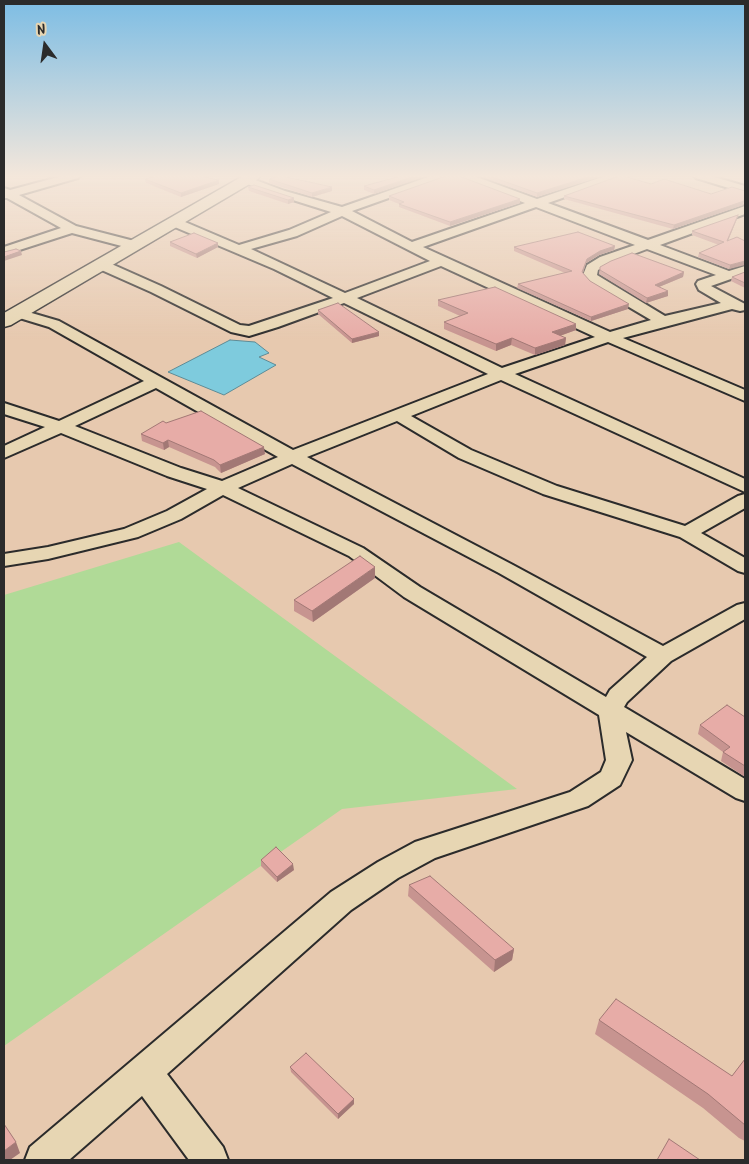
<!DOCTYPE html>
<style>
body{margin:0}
#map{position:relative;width:749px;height:1164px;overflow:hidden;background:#e7c9af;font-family:Kalam,sans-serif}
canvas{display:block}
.frame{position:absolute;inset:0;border:5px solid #2b2b2b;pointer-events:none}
.north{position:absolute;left:20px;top:20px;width:50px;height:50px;-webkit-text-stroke:4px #e7d6b3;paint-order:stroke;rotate:346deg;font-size:14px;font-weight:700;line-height:20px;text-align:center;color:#2b2b2b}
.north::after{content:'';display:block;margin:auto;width:18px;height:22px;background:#2b2b2b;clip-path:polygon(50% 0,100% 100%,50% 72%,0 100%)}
</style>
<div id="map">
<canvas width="749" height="1164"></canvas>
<div class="frame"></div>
<div class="north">N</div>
</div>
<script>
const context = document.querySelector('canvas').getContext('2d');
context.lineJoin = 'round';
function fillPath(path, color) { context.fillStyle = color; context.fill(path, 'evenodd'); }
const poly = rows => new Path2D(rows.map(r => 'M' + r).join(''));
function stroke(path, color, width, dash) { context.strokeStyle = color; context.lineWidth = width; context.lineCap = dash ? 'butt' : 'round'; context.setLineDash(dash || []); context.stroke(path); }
const green = poly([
 [179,542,517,789,342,809,4,1046,4,595]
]);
const water = poly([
 [230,340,255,342,269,353,259,357,276,365,224,395,168,372,230,340]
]);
const minor = poly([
 [62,176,80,176,78,178,19,195,76,226,138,242,140,245,138,248,133,249,72,233,4,255,4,247,61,228,7,198,4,198,4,188,10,190,62,176],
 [431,176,447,176,445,178,352,211,412,242,525,203,460,178,459,176,474,176,537,199,605,176,620,176,619,178,548,203,648,240,745,206,745,214,660,245,729,271,745,266,745,274,711,286,745,304,745,310,740,311,732,309,623,338,745,390,745,401,608,342,515,374,745,479,745,492,501,380,411,416,471,450,557,486,685,526,738,496,745,494,745,508,701,533,745,558,745,573,738,571,680,537,543,494,459,458,397,421,307,457,513,565,663,646,737,605,745,603,745,619,671,661,627,702,624,707,745,779,745,801,736,798,626,732,632,760,620,785,588,806,435,858,398,878,351,910,167,1074,223,1147,228,1160,189,1160,142,1096,69,1160,25,1160,30,1147,331,892,378,862,415,842,570,792,601,772,606,760,599,715,404,597,349,556,223,495,181,519,138,537,48,559,4,566,4,554,48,547,124,529,167,511,207,489,167,476,61,433,4,458,4,446,45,427,4,414,4,403,59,421,144,381,49,327,13,316,11,313,13,310,18,309,59,321,293,450,488,374,344,303,278,327,249,336,231,332,151,292,97,268,95,265,97,262,107,262,161,286,240,325,249,326,333,298,274,269,170,225,168,222,170,219,178,219,239,245,289,230,331,212,277,195,242,182,240,180,242,178,250,178,285,191,342,207,431,176],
 [536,207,635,245,600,257,587,265,583,275,590,284,651,320,610,332,423,247,536,207],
 [342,216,430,261,345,293,251,249,297,236,342,216],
 [647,249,716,275,698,281,696,284,699,290,721,303,665,316,597,275,598,270,610,263,647,249],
 [441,266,595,337,502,368,357,298,441,266],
 [156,388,278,457,222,481,181,468,75,426,156,388],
 [292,464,499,573,647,657,610,690,606,697,420,587,363,548,238,488,292,464],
 [694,176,711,176,745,186,745,193,696,178,694,176]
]);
const trunk = poly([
 [243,176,260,176,258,179,11,325,4,327,4,313,243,176]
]);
const wall = poly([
 [401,176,426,176,374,194,364,190,364,186],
 [479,176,602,176,537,197],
 [145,179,219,180,219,184,181,197,146,183],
 [269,179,332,191,312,197,269,183],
 [651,184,711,194,745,191,745,199,743,205,673,229,564,199,564,196],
 [248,187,294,198,294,202,288,204,249,191],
 [389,196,520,203,450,226,399,207,399,204,389,200],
 [738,215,737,219,728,241,737,237,729,269,698,257,699,253,719,245,692,235,692,231],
 [170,242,218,247,197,258,170,246],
 [615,246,614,250,599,255,586,263,583,273,590,281,628,309,591,321,517,288,518,284,565,273,514,251,514,247],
 [600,267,684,272,683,277,659,287,668,296,646,303,599,274],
 [745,272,745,288,731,281,732,277],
 [438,300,576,330,560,336,566,338,565,345,535,355,511,345,496,351,444,329,444,322,460,316,438,306],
 [318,310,379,336,352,343,318,314],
 [166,423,265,454,221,473,215,467,169,447,164,450,142,441,141,434],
 [375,578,313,622,294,611,294,600],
 [745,717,745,777,721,761,723,752,698,734,700,725],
 [261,860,294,870,277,882,261,866],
 [409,885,514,949,512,960,494,972,408,896],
 [599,1020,732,1076,745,1059,745,1141,739,1138,703,1108,595,1034],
 [290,1067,354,1099,354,1104,338,1119,291,1072]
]);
const shadedWall = poly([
 [415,176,426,176,374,194,374,190],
 [591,176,602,176,537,197,537,193],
 [219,180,219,184,181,197,181,193],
 [332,187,332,191,312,197,312,193],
 [745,197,743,205,673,229,674,225],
 [294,198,294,202,288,204,288,200],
 [520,199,520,203,450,226,450,222],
 [738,215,737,219,726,245,727,241],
 [218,243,218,247,197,258,196,254],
 [615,246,614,250,599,255,586,263,582,276,582,272,587,259,600,251],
 [21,251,22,255,4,261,4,257],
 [745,261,745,265,729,269,730,265],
 [684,272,683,277,654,289,655,285],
 [668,291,668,296,646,303,647,298],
 [629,304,628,309,591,321,591,317],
 [576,324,576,330,551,339,552,332],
 [379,332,379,336,352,343,352,339],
 [512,338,511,345,496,351,496,344],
 [566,338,565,345,535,355,535,348],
 [168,440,169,447,164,450,163,443],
 [264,447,265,454,221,473,220,465],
 [375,567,375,578,313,622,312,611],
 [293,864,294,870,277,882,277,877],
 [514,949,512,960,494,972,495,960],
 [354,1099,354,1104,338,1119,338,1114],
 [16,1142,20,1153,10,1160,4,1160,4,1151]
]);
const building = poly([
 [156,176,201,176,219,180,181,193,145,179,156,176],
 [279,176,282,176,332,187,312,193,269,179,279,176],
 [401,176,415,176,374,190,364,186,401,176],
 [446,176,459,176,520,199,450,222,399,204,404,202,389,196,446,176],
 [489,176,591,176,537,193,489,176],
 [619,176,624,176,651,184,664,179,711,194,732,187,745,191,745,197,744,201,674,225,564,196,619,176],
 [254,185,294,198,288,200,248,187,254,185],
 [738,215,727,241,737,237,745,241,745,261,730,265,699,253,724,242,692,231,738,215],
 [578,232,615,246,600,251,587,259,582,272,590,281,629,304,591,317,518,284,572,271,514,247,578,232],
 [194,233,218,243,196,254,170,242,194,233],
 [16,249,21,251,4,257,4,252,16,249],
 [632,253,684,272,655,285,668,291,647,298,600,270,600,267,611,261,632,253],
 [745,272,745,283,732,277,745,272],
 [495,287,576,324,552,332,566,338,535,348,512,338,496,344,444,322,468,313,438,300,495,287],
 [338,303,379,332,352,339,318,310,338,303],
 [201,411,264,447,220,465,214,460,168,440,163,443,141,434,163,421,166,423,201,411],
 [360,556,375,567,312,611,294,600,360,556],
 [727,705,745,717,745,766,723,752,730,747,700,725,727,705],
 [276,847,293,864,277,877,261,860,276,847],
 [430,876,514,949,495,960,409,885,430,876],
 [616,999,732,1076,745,1059,745,1125,708,1094,599,1020,616,999],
 [306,1053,354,1099,338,1114,290,1067,306,1053],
 [4,1124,16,1142,4,1151,4,1124],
 [669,1139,700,1160,657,1160,669,1139]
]);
fillPath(green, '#b0da97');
fillPath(water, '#7ecbdd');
stroke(water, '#5d8b96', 1);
stroke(minor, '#2b2b2b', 4);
stroke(trunk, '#2b2b2b', 3);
fillPath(minor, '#e7d6b3');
fillPath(trunk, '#e7d6b3');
fillPath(wall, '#c79490');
fillPath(shadedWall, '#a27875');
fillPath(building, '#e7aca7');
stroke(building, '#a27875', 1);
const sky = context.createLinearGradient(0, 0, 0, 339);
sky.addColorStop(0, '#7dbde4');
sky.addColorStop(0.52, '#f4e7db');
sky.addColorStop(1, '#f4e7db00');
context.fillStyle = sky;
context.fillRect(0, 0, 749, 339);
</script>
